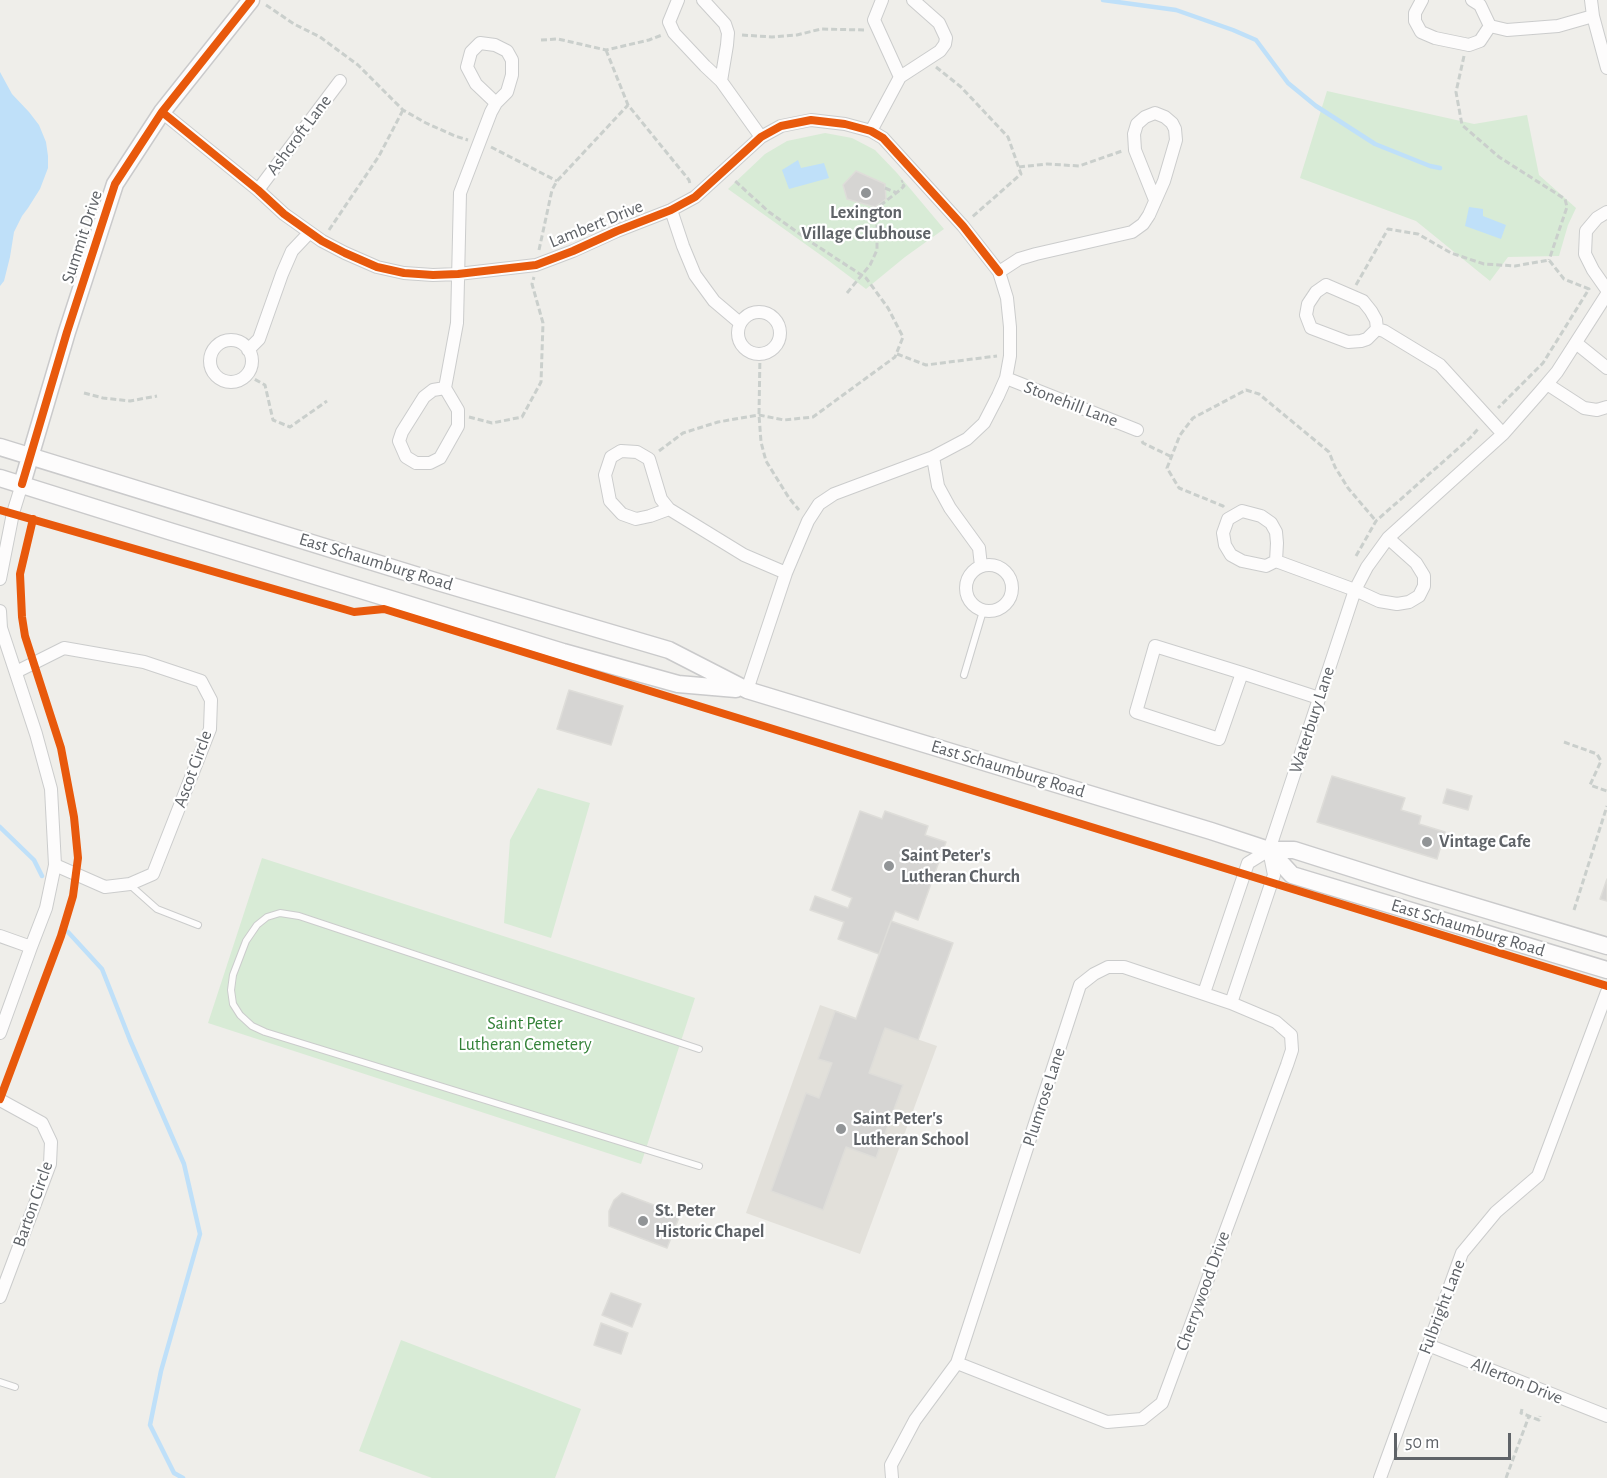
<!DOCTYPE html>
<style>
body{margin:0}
#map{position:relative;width:1607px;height:1478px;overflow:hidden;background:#efeeea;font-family:"Alegreya Sans",sans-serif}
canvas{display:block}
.scale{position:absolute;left:1394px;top:1433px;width:117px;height:27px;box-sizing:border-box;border:3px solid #5f6368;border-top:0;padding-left:8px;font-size:18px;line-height:21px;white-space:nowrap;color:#5f6368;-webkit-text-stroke:4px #fff;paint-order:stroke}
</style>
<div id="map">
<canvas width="1607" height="1478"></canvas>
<div class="scale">50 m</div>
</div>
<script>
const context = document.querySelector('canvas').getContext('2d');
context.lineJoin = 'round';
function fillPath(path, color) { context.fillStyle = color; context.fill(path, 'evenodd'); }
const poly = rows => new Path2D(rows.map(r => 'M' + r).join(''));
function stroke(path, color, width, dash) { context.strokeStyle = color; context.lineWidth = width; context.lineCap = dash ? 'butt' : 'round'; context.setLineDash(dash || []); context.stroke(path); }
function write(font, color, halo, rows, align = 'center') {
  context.font = font + ' "Alegreya Sans",sans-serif'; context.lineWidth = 4.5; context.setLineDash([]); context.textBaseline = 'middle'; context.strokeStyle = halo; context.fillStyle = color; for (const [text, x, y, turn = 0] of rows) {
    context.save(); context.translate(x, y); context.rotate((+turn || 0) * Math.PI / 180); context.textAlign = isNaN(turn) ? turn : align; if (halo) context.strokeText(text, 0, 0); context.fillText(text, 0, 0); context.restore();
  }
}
const education = poly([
 [820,1005,937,1046,860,1254,746,1213]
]);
const green = poly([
 [1327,91,1474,124,1527,115,1539,175,1576,208,1568,225,1559,256,1508,257,1490,281,1416,221,1300,178],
 [825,133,852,138,875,150,897,173,944,229,905,257,866,289,829,261,728,189,765,154,787,141],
 [538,788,590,803,551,938,504,923,510,840],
 [262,858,695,998,641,1164,208,1023],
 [401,1340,581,1409,555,1478,432,1478,359,1451]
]);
const water = poly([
 [0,72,12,94,29,112,39,125,46,142,48,156,48,168,40,189,28,208,22,216,14,232,10,257,4,281,0,286],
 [798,160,801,168,824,163,829,178,789,189,782,170],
 [1469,207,1483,209,1483,216,1506,225,1501,239,1465,226]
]);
const stream = poly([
 [1103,0,1176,10,1233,30,1256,40,1288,83,1316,106,1375,144,1430,166,1440,168],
 [0,827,34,860,42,876],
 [68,932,102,969,130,1040,184,1164,200,1234,161,1371,150,1425,174,1473,183,1478]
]);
const building = poly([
 [856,171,885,184,886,199,875,207,847,199,843,185,856,171],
 [569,690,623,706,611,745,557,729,569,690],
 [1332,776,1405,798,1401,810,1421,816,1419,824,1445,832,1437,859,1317,822,1332,776],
 [1447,789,1472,796,1468,810,1443,803,1447,789],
 [860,811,882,819,885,811,928,826,925,835,946,842,918,920,895,911,879,954,838,939,844,922,810,910,815,896,848,908,852,898,832,890,860,811],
 [1607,879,1607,901,1600,899,1607,879],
 [891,921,953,943,918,1040,885,1028,869,1073,903,1085,876,1158,846,1147,823,1210,771,1191,806,1093,819,1098,832,1063,818,1059,835,1011,856,1019,891,921],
 [622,1193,680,1215,667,1248,609,1226,609,1211,614,1200,622,1193],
 [611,1293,641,1304,632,1327,602,1315,611,1293],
 [601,1323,628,1333,621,1354,594,1345,601,1323]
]);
const path = poly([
 [266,5,294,24,320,37,358,65,403,110,426,123,455,136,468,140],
 [742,35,772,37,797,35,821,29,864,30],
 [541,40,558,39,606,50,649,40,662,35],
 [606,50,628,105,689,180,690,184],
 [1464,56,1456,92,1462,125,1499,157,1565,199,1567,207,1549,260],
 [936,67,961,87,1008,137,1021,174,971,218],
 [491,147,557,181],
 [1019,167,1047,164,1079,166,1122,151],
 [885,188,897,193],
 [329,230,379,156,403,110],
 [539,250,552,190,557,181,628,105],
 [1356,285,1388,229,1418,234,1451,253,1484,264,1515,266,1549,260,1564,279,1589,289,1543,363,1498,408],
 [847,293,870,265,877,250,877,208,900,190,904,186,901,182,903,181],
 [760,354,759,415,761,442,766,461,789,498,799,510],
 [897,354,926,365,997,356],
 [247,375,265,385,273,420,290,427,327,401],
 [84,393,103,398,130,401,157,396],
 [469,417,492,423,522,417,541,382,543,323,532,284,534,277],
 [1142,441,1143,443,1172,457],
 [659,451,683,433,718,422,759,415,784,420,813,417,895,357,903,337,888,308,866,278,811,242,769,212,734,180],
 [1224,507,1223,506,1179,488,1167,468,1180,435,1193,418,1246,390,1259,394,1329,452,1335,467,1348,488,1376,521],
 [1356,556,1376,521,1470,438,1479,428],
 [1564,742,1597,754,1601,761,1590,785,1607,791],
 [1574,910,1607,806],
 [1522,1409,1521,1413,1539,1420,1540,1416],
 [1506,1478,1529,1416]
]);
const lane = poly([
 [964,675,983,611],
 [130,885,157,909,198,925],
 [699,1166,265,1032,252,1026,240,1015,233,1004,231,990,233,975,246,941,257,925,267,917,280,913,299,916,699,1049],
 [0,1382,15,1387]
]);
const street = poly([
 [678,0,669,22,674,33,705,66,721,81,761,137],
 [703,0,725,24,728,33,727,45,721,81],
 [882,0,874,20,900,77],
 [1422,0,1415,13,1415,21,1421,32,1435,38,1469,45,1480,41,1490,26],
 [1472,0,1480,5,1490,26],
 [1591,0,1593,16,1607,68],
 [1490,26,1507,30,1558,26,1593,16],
 [162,112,258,190,284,214,322,241,345,253,377,267,404,273,433,275,458,274,536,265,573,251,617,231,671,210,695,197,761,137,781,126,811,120,845,124,871,131,883,138,963,226,999,272,1007,298,1010,327,1010,356,1006,378,998,396,984,423,967,439,933,457,834,494,819,504,808,521,786,573,747,690],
 [871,131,900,77,940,51,945,44,946,38,939,23,913,0],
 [258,190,340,81],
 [671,210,683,246,695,275,714,301,740,323],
 [1607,212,1597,218,1586,231,1585,254,1593,270,1607,290],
 [999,272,1019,259,1036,254,1132,232,1143,224,1149,215,1164,181,1176,140,1175,129,1172,123,1165,117,1155,113,1145,117,1137,124,1134,134,1135,150,1155,200],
 [1326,285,1363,301,1371,311,1376,320,1377,329,1367,339,1361,341,1348,342,1311,328,1306,315,1308,304,1316,292,1326,285],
 '738 333a21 21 0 1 1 42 0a21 21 0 1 1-42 0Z',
 [1377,329,1384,331,1440,365,1503,434],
 '210 361a21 21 0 1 1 42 0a21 21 0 1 1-42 0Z',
 [1576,343,1607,368],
 [248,350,259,339,282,274,292,251,309,233],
 [1006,378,1137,430],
 [1547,384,1584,408,1597,410,1607,407],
 [445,388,457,323,460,193,491,112,496,103,507,92,512,75,512,60,507,51,495,45,480,43,471,52,467,67,476,84,496,103],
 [445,388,458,410,458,426,440,458,430,463,416,463,406,457,399,441,402,432,424,397,433,390,445,388],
 [621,451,637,452,649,459,661,499,669,509,650,516,636,519,622,514,610,501,605,475,611,457,621,451],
 [933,457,938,486,950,508,979,548,981,566],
 [669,509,744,555,786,573],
 [1276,561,1277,543,1276,532,1271,523,1261,516,1242,511,1228,519,1223,533,1225,545,1231,555,1242,561,1266,566,1276,561,1355,590,1379,601,1397,604,1409,602,1419,596,1424,586,1424,576,1416,563,1388,538],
 '966 588a23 23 0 1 1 46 0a23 23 0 1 1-46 0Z',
 [0,579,13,513,22,484],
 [0,611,1,628,36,734,51,789,55,865,46,908,31,947,0,1033],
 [16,672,64,648,144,662,201,681,211,700,210,729,153,874,130,884,105,887,55,865],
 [1242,673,1219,739,1136,712,1155,646,1242,673,1319,698],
 [0,936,31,947],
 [1204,993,1248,863,1269,850],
 [1231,1003,1274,875,1269,850,1355,590,1367,567,1388,538,1503,434,1540,392,1557,372,1607,294],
 [0,1100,42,1123,51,1142,50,1164,0,1297],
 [1428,1345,1607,1416],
 [892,1478,891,1465,915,1420,957,1363,1080,985,1094,974,1108,967,1124,967,1231,1003,1276,1022,1291,1035,1292,1050,1287,1065,1162,1403,1142,1419,1107,1422,957,1363],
 [1380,1478,1462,1253,1496,1212,1538,1176,1607,992]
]);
const secondary = poly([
 [0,447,438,582,669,650,747,690,1211,831,1269,850,1294,850,1417,889,1607,946],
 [0,478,169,531,563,652,678,684,736,689],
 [22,484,67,332,115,184,162,112,251,0],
 [1269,850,1292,875,1607,970]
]);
const cycleway = poly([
 [162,112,258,190,284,214,322,241,345,253,377,267,404,273,433,275,458,274,536,265,573,251,617,231,671,210,695,197,761,137,781,126,811,120,845,124,871,131,883,138,963,226,999,272],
 [22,484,67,332,115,184,162,112,251,0],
 [0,510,354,612,384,609,1607,986],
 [0,1099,61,936,73,896,78,858,74,817,61,748,25,636,22,617,20,574,33,519]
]);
const markers = [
 [866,193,6,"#919496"],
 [1427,842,6,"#919496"],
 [889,866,6,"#919496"],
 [841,1129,6,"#919496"],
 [643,1221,6,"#919496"]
];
const streetNames = [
 ["Ashcroft Lane",299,135,-53],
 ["Lambert Drive",596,224,-22],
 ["Summit Drive",82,237,-72],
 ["Stonehill Lane",1071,404,21],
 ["East Schaumburg Road",376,562,17],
 ["Waterbury Lane",1312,720,-72],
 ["Ascot Circle",193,769,-70],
 ["East Schaumburg Road",1008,769,17],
 ["East Schaumburg Road",1468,928,17],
 ["Plumrose Lane",1044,1097,-72],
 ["Barton Circle",33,1204,-71],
 ["Cherrywood Drive",1203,1291,-70],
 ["Fulbright Lane",1442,1307,-69],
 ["Allerton Drive",1517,1381,22]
];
const poiNames = [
 ["Lexington",866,213,"center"],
 ["Village Clubhouse",866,234,"center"],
 ["Vintage Cafe",1439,842],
 ["Saint Peter's",901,856],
 ["Lutheran Church",901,877],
 ["Saint Peter's",853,1119],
 ["Lutheran School",853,1140],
 ["St. Peter",655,1211],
 ["Historic Chapel",655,1232]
];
const parkNames = [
 ["Saint Peter",525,1024],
 ["Lutheran Cemetery",525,1045]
];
fillPath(education, '#e2e0da');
fillPath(green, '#d8ebd6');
fillPath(water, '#bfe0f9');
stroke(stream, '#bfe0f9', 4.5);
fillPath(building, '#d6d5d3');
stroke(building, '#deddd9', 1.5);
stroke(lane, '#cbcccc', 8);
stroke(street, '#cbcccc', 14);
stroke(secondary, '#cacacb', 19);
stroke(path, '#cacfcc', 3, [6, 3]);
stroke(lane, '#fdfcfc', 6);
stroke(street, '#fdfcfc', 12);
stroke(secondary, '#fdfcfc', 16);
stroke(cycleway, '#e8590c', 8);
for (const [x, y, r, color] of markers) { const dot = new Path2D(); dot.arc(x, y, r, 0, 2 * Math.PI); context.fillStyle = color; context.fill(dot); stroke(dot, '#fff', 2); }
write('18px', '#5f6368', '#fff', streetNames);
write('bold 18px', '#5f6368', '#fff', poiNames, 'left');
write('18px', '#348238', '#fff', parkNames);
</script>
